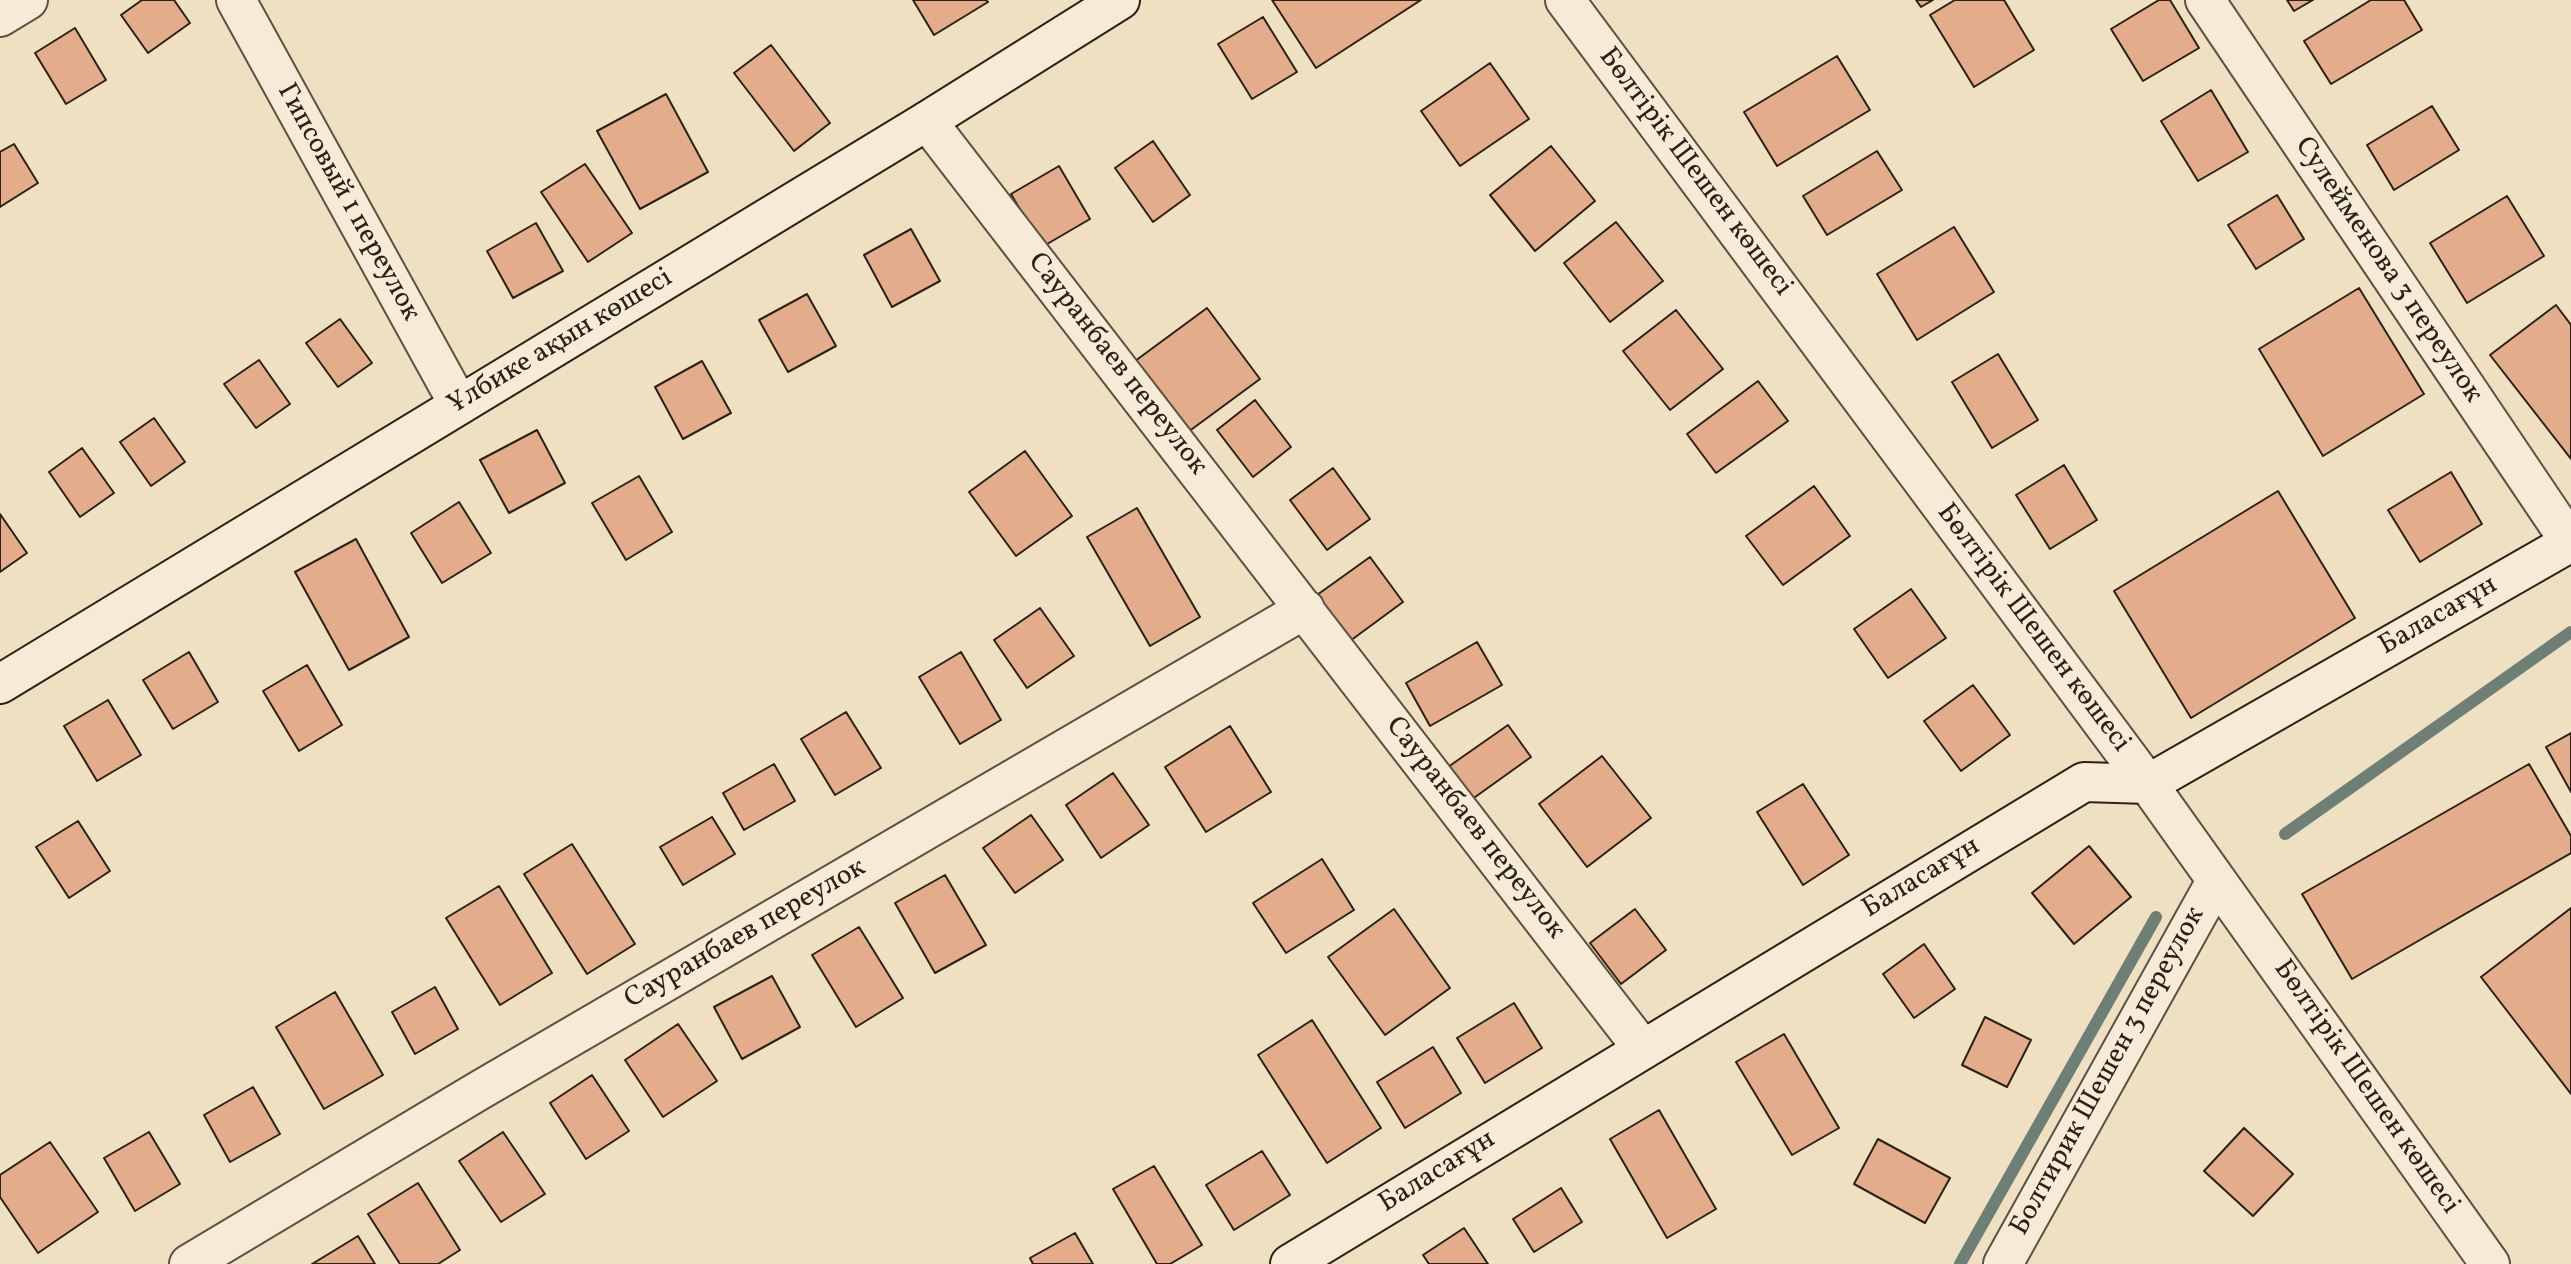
<!DOCTYPE html>
<meta charset="utf-8">
<style>
body{margin:0}
canvas{display:block;background:#efe0c2}
</style>
<canvas width="2571" height="1264"></canvas>
<script>
const context = document.querySelector('canvas').getContext('2d');
context.lineJoin = 'round';
const poly = rows => new Path2D(rows.map(r => 'M' + r).join(''));
function stroke(path, color, width, dash) { context.strokeStyle = color; context.lineWidth = width; context.lineCap = dash ? 'butt' : 'round'; context.setLineDash(dash || []); context.stroke(path); }
function fillPath(path, color) { context.fillStyle = color; context.fill(path, 'evenodd'); }
function write(font, color, halo, rows, align = 'center') {
  context.font = font + ' Vollkorn,serif'; context.lineWidth = 6; context.setLineDash([]); context.textBaseline = 'middle'; context.strokeStyle = halo; context.fillStyle = color; for (const [text, x, y, turn = 0] of rows) {
    context.save(); context.translate(x, y); context.rotate((+turn || 0) * Math.PI / 180); context.textAlign = isNaN(turn) ? turn : align; if (halo) context.strokeText(text, 0, 0); context.fillText(text, 0, 0); context.restore();
  }
}
const stream = poly([
 [2285,834,2571,632],
 [1960,1264,2156,917]
]);
const building = poly([
 [142,0,174,0,190,23,148,53,121,15,142,0],
 [913,0,986,0,988,2,934,35,913,0],
 [1272,0,1421,0,1316,68,1272,0],
 [1916,0,1933,0,1921,7,1916,0],
 [1955,0,2004,0,2034,50,1974,87,1930,15,1955,0],
 [2159,0,2170,0,2199,48,2143,81,2111,29,2159,0],
 [2287,0,2313,0,2294,11,2287,0],
 [2371,0,2404,0,2422,30,2331,84,2304,41,2371,0],
 [1263,17,1297,72,1252,99,1218,44,1263,17],
 [75,28,106,80,66,104,35,53,75,28],
 [771,45,830,123,794,151,734,73,771,45],
 [1837,56,1870,110,1777,166,1744,112,1837,56],
 [1490,63,1529,119,1460,166,1421,111,1490,63],
 [2211,90,2248,152,2198,181,2161,121,2211,90],
 [666,94,708,172,640,209,597,131,666,94],
 [2432,106,2459,150,2394,190,2367,145,2432,106],
 [1153,141,1190,195,1153,222,1115,168,1153,141],
 [14,144,38,183,0,207,0,152,14,144],
 [1551,146,1595,201,1535,251,1490,195,1551,146],
 [1877,151,1902,190,1827,235,1803,196,1877,151],
 [585,164,632,233,588,262,541,192,585,164],
 [1059,166,1090,219,1042,247,1011,194,1059,166],
 [2277,195,2304,239,2256,269,2228,225,2277,195],
 [2507,196,2544,256,2467,303,2430,243,2507,196],
 [1616,222,1663,281,1610,322,1564,263,1616,222],
 [536,223,563,271,513,298,487,251,536,223],
 [1954,227,1994,292,1917,340,1877,274,1954,227],
 [911,229,940,281,892,307,864,255,911,229],
 [2359,288,2424,394,2323,456,2259,349,2359,288],
 [807,294,836,346,788,372,759,320,807,294],
 [2556,305,2571,325,2571,459,2490,355,2556,305],
 [1207,308,1260,379,1184,435,1131,364,1207,308],
 [1676,310,1723,369,1670,410,1623,351,1676,310],
 [340,319,372,363,338,387,306,343,340,319],
 [1998,354,2038,420,1992,448,1952,382,1998,354],
 [259,360,290,404,256,428,224,384,259,360],
 [702,361,731,413,683,439,655,387,702,361],
 [1758,381,1788,421,1716,473,1687,434,1758,381],
 [1255,400,1291,447,1253,477,1217,430,1255,400],
 [154,418,185,462,151,486,120,442,154,418],
 [537,430,565,483,509,513,480,460,537,430],
 [82,448,114,493,80,517,49,472,82,448],
 [1025,451,1072,516,1016,556,969,492,1025,451],
 [2064,465,2097,520,2050,549,2016,495,2064,465],
 [1333,468,1370,519,1327,550,1290,500,1333,468],
 [2451,472,2482,524,2420,562,2388,510,2451,472],
 [639,476,672,532,626,560,592,503,639,476],
 [1814,486,1850,536,1783,585,1746,536,1814,486],
 [2278,491,2355,618,2191,718,2114,591,2278,491],
 [459,502,491,553,442,583,411,533,459,502],
 [1137,508,1200,617,1150,646,1087,537,1137,508],
 [0,514,27,553,0,572,0,514],
 [356,539,409,637,349,670,295,572,356,539],
 [1370,557,1403,602,1350,641,1317,595,1370,557],
 [1911,589,1946,638,1888,678,1854,629,1911,589],
 [1040,608,1074,656,1027,688,994,640,1040,608],
 [1477,642,1502,685,1430,726,1406,683,1477,642],
 [189,652,218,702,173,729,143,680,189,652],
 [961,652,1001,720,960,744,919,677,961,652],
 [307,665,342,725,299,751,263,691,307,665],
 [1973,685,2010,735,1961,771,1924,721,1973,685],
 [108,700,141,755,97,781,64,726,108,700],
 [846,712,881,768,835,795,801,739,846,712],
 [1508,725,1531,757,1471,800,1448,767,1508,725],
 [1230,726,1271,792,1206,832,1165,767,1230,726],
 [2571,733,2571,792,2546,747,2571,733],
 [1602,756,1651,818,1587,867,1539,804,1602,756],
 [774,764,795,801,744,830,723,793,774,764],
 [2529,764,2571,836,2571,853,2352,979,2302,894,2529,764],
 [1113,773,1149,825,1101,858,1066,805,1113,773],
 [1803,784,1849,855,1803,885,1757,812,1803,784],
 [1031,815,1063,860,1015,893,983,848,1031,815],
 [712,817,735,854,683,885,660,847,712,817],
 [78,821,110,871,69,898,36,847,78,821],
 [572,844,635,944,587,974,524,874,572,844],
 [2089,846,2131,897,2074,944,2032,893,2089,846],
 [1322,859,1354,910,1286,953,1253,903,1322,859],
 [945,875,986,945,935,973,895,903,945,875],
 [499,886,552,973,500,1005,446,918,499,886],
 [2571,908,2571,1094,2481,977,2571,908],
 [1394,909,1450,988,1385,1035,1328,957,1394,909],
 [1635,909,1666,950,1621,984,1590,943,1635,909],
 [859,927,903,998,856,1027,812,955,859,927],
 [1924,944,1955,989,1914,1018,1883,974,1924,944],
 [772,976,800,1027,742,1059,714,1007,772,976],
 [435,987,458,1029,415,1054,392,1012,435,987],
 [335,992,383,1075,324,1109,276,1027,335,992],
 [1514,1003,1542,1048,1485,1083,1457,1038,1514,1003],
 [1985,1017,2031,1040,2007,1087,1962,1065,1985,1017],
 [1312,1020,1381,1128,1327,1163,1258,1055,1312,1020],
 [678,1024,717,1081,663,1117,625,1060,678,1024],
 [1784,1034,1839,1128,1792,1155,1736,1062,1784,1034],
 [1433,1047,1461,1093,1405,1128,1377,1082,1433,1047],
 [592,1075,629,1131,586,1159,550,1103,592,1075],
 [253,1087,280,1134,230,1162,204,1115,253,1087],
 [1659,1110,1716,1209,1667,1238,1610,1139,1659,1110],
 [2244,1128,2293,1174,2253,1216,2204,1171,2244,1128],
 [149,1132,180,1184,135,1211,104,1158,149,1132],
 [503,1132,545,1194,501,1222,459,1161,503,1132],
 [1878,1139,1950,1178,1925,1223,1854,1184,1878,1139],
 [50,1142,98,1212,38,1253,0,1197,0,1175,50,1142],
 [1262,1151,1290,1195,1234,1230,1206,1185,1262,1151],
 [1154,1166,1202,1245,1170,1264,1157,1264,1113,1189,1154,1166],
 [418,1183,460,1250,438,1264,400,1264,368,1214,418,1183],
 [1561,1188,1582,1222,1534,1252,1513,1219,1561,1188],
 [1464,1228,1488,1264,1429,1264,1423,1255,1464,1228],
 [1075,1233,1093,1264,1033,1264,1030,1258,1075,1233],
 [358,1236,375,1264,312,1264,358,1236]
]);
const street = poly([
 [236,0,459,405],
 [1565,0,2148,784,2490,1264],
 [2205,0,2570,542],
 [0,17,28,0],
 [927,121,1642,1048],
 [189,1264,480,1090,1305,609],
 [2003,1264,2216,881]
]);
const secondary = poly([
 [0,684,927,121,1120,0],
 [1290,1264,2084,782,2148,784,2571,542]
]);
const streetNames = [
 ["Бөлтірік Шешен көшесі",1694,173,53],
 ["Гипсовый 1 переулок",347,203,61],
 ["Сулейменова 3 переулок",2387,271,56],
 ["Ұлбике ақын көшесі",561,343,-31],
 ["Сауранбаев переулок",1116,365,52],
 ["Баласағұн",2439,617,-30],
 ["Бөлтірік Шешен көшесі",2032,629,53],
 ["Сауранбаев переулок",1474,829,52],
 ["Баласағұн",1922,879,-31],
 ["Сауранбаев переулок",746,935,-30],
 ["Болтирик Шешен 3 переулок",2109,1072,-61],
 ["Бөлтірік Шешен көшесі",2365,1088,55],
 ["Баласағұн",1438,1173,-32]
];
stroke(stream, '#6e7f75', 12);
fillPath(building, '#e3ad8c');
stroke(building, '#2b2117', 2);
stroke(street, '#5c5142', 42);
stroke(secondary, '#2b2117', 42);
stroke(street, '#f5ebd7', 38);
stroke(secondary, '#f5ebd7', 38);
write('28px', '#2b2117', '#f5ebd7', streetNames);
</script>
